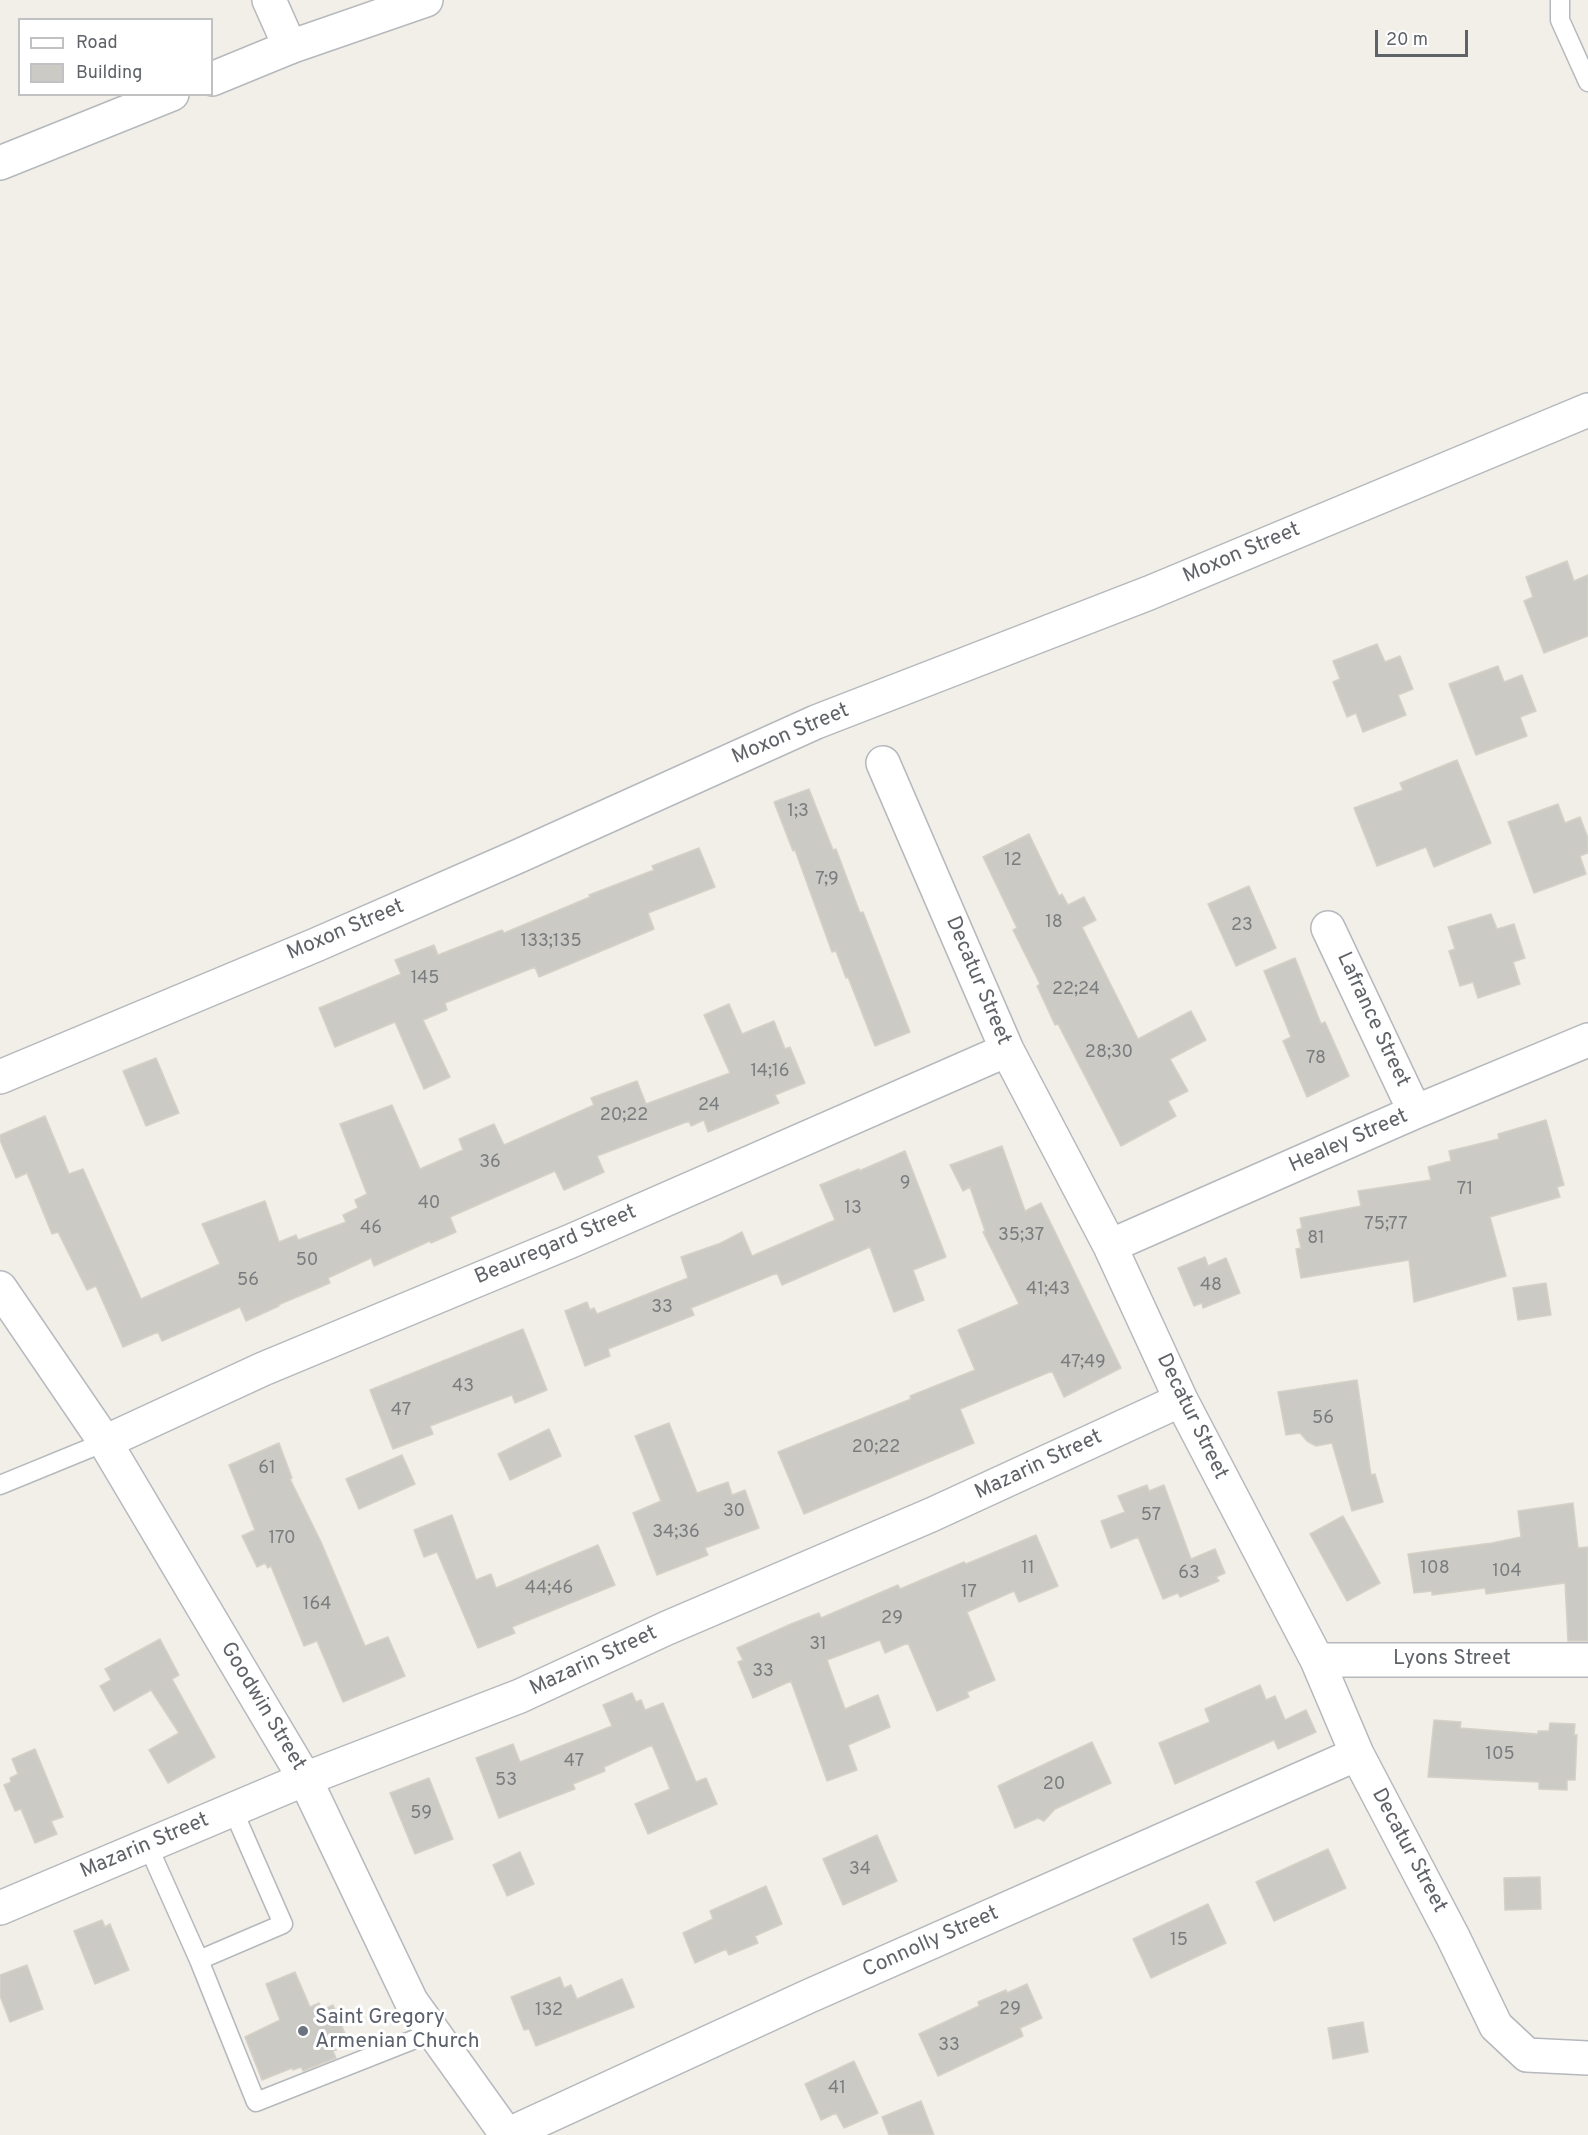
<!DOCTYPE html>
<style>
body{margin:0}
#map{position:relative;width:1588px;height:2135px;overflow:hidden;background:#f1efe8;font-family:Overpass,sans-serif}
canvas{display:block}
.legend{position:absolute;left:18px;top:18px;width:195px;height:78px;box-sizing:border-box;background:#fff;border:2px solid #bfc1c3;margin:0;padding:8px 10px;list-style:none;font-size:18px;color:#5f6368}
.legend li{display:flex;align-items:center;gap:12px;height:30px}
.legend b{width:30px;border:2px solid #bfc1c3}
.scale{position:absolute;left:1375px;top:30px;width:93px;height:27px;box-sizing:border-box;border:3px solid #5f6368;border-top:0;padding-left:8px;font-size:18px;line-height:21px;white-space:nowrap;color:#5f6368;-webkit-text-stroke:4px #fff;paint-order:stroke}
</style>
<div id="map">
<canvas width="1588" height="2135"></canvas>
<ul class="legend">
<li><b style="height:8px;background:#fff"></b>Road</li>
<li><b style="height:16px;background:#cccac5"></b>Building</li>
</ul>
<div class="scale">20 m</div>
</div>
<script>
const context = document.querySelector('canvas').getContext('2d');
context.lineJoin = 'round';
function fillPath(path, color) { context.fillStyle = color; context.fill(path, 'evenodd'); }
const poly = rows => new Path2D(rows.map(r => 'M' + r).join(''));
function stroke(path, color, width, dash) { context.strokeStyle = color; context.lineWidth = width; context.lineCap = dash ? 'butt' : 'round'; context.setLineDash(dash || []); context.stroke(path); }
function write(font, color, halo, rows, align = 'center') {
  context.font = font + ' Overpass,sans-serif'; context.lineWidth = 6; context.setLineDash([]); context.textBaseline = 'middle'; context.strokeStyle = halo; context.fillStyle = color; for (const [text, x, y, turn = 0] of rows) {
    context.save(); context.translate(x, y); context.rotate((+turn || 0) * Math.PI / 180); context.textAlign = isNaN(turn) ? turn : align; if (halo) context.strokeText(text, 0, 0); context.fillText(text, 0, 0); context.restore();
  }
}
const building = poly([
 [1567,561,1574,581,1588,575,1588,636,1544,653,1524,601,1533,597,1526,577,1567,561],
 [1377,644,1385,662,1400,656,1413,689,1398,695,1406,715,1363,732,1356,713,1347,717,1333,682,1340,679,1333,661,1377,644],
 [1498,666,1504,682,1522,675,1536,711,1520,717,1527,736,1476,755,1449,684,1498,666],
 [1457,760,1491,843,1434,867,1426,847,1377,866,1354,808,1403,790,1400,783,1457,760],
 [809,789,833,850,836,849,860,913,863,912,910,1032,875,1046,848,977,846,978,836,951,832,952,795,850,793,851,774,802,809,789],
 [1558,804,1565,823,1580,817,1588,838,1588,853,1580,856,1586,874,1534,893,1508,822,1558,804],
 [1029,834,1059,896,1062,894,1068,905,1084,897,1096,920,1082,927,1138,1039,1191,1011,1206,1040,1170,1059,1188,1091,1168,1101,1176,1116,1121,1146,1058,1024,1055,1025,1037,986,1040,984,1013,930,1017,928,983,857,1029,834],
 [699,848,715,887,648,913,654,929,539,977,535,967,445,1003,447,1010,423,1020,450,1077,424,1089,395,1022,335,1047,319,1008,401,974,395,960,434,945,438,955,502,930,504,933,590,897,589,895,654,870,652,866,699,848],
 [1249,886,1276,948,1236,966,1208,904,1249,886],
 [1491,914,1497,929,1514,924,1525,958,1513,962,1520,984,1478,998,1473,982,1460,986,1449,951,1455,949,1448,927,1491,914],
 [1295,958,1321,1024,1325,1022,1349,1076,1307,1097,1283,1041,1291,1037,1264,971,1295,958],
 [729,1004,742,1034,774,1021,785,1049,790,1047,805,1083,775,1095,779,1103,708,1132,704,1120,691,1126,689,1121,597,1156,604,1172,564,1190,555,1171,450,1217,456,1232,431,1243,430,1241,374,1266,371,1258,328,1278,330,1283,278,1305,279,1306,246,1321,240,1307,162,1341,158,1332,123,1347,96,1286,87,1290,58,1232,52,1234,27,1173,16,1178,0,1140,0,1135,45,1116,69,1174,83,1169,141,1299,220,1264,202,1224,265,1201,279,1242,296,1235,298,1240,346,1222,343,1215,358,1208,355,1200,367,1194,340,1124,392,1105,420,1169,463,1150,459,1139,494,1124,504,1145,594,1105,591,1098,637,1081,646,1104,730,1073,704,1015,729,1004],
 [156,1058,179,1113,146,1126,123,1071,156,1058],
 [1546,1120,1564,1185,1557,1187,1560,1197,1490,1217,1506,1276,1414,1302,1409,1260,1301,1278,1296,1249,1301,1248,1297,1230,1302,1228,1300,1218,1361,1206,1358,1191,1431,1180,1428,1167,1451,1161,1449,1151,1499,1139,1498,1134,1546,1120],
 [1002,1146,1025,1211,1041,1203,1121,1368,1064,1397,1052,1371,960,1409,974,1443,804,1514,778,1452,911,1399,910,1396,975,1370,958,1330,1019,1304,983,1232,985,1231,970,1187,963,1191,950,1165,1002,1146],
 [905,1151,946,1257,913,1270,924,1300,894,1312,870,1247,782,1285,777,1273,691,1308,694,1315,608,1349,610,1356,585,1366,565,1311,587,1302,590,1310,594,1308,597,1314,688,1278,681,1257,721,1243,742,1232,752,1256,835,1220,820,1185,859,1169,859,1171,905,1151],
 [1205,1257,1208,1266,1226,1258,1240,1293,1203,1308,1202,1303,1194,1306,1178,1268,1205,1257],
 [1546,1283,1551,1315,1518,1320,1513,1288,1546,1283],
 [523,1329,547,1390,515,1403,512,1395,430,1426,433,1434,393,1449,370,1390,523,1329],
 [1357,1380,1371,1475,1375,1474,1383,1502,1352,1511,1332,1443,1316,1446,1307,1441,1300,1433,1286,1435,1278,1392,1357,1380],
 [669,1423,697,1493,728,1482,732,1495,745,1490,759,1528,705,1548,708,1555,657,1575,633,1513,661,1501,635,1436,669,1423],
 [549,1429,561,1456,510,1480,498,1454,549,1429],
 [279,1443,292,1478,290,1479,321,1542,365,1646,388,1637,405,1676,343,1702,317,1641,304,1646,271,1566,268,1568,265,1563,257,1567,242,1536,255,1530,229,1465,279,1443],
 [402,1455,415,1484,359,1509,346,1479,402,1455],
 [1147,1485,1149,1491,1164,1485,1191,1559,1215,1549,1225,1573,1216,1577,1219,1581,1180,1597,1178,1593,1163,1599,1138,1537,1111,1548,1101,1521,1125,1512,1118,1496,1147,1485],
 [1573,1503,1578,1548,1588,1547,1588,1641,1568,1641,1565,1583,1486,1594,1485,1588,1432,1595,1432,1591,1414,1593,1408,1554,1492,1543,1521,1537,1518,1511,1573,1503],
 [452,1515,476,1580,491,1574,496,1588,598,1545,615,1585,512,1627,515,1633,478,1648,437,1552,424,1557,414,1530,452,1515],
 [1343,1516,1380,1583,1347,1601,1310,1534,1343,1516],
 [1036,1535,1058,1586,1019,1602,1014,1591,967,1612,995,1680,967,1692,969,1697,937,1711,908,1643,885,1653,880,1640,827,1660,845,1709,878,1695,890,1727,848,1745,857,1770,827,1781,791,1681,753,1698,738,1662,743,1660,737,1648,791,1624,819,1613,821,1618,898,1585,900,1589,964,1562,966,1564,1036,1535],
 [160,1639,179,1675,172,1679,215,1757,168,1783,149,1750,179,1733,151,1690,114,1711,100,1686,111,1680,105,1669,160,1639],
 [1260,1685,1266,1700,1275,1696,1285,1720,1306,1710,1316,1732,1278,1749,1274,1740,1175,1784,1159,1743,1210,1722,1205,1709,1260,1685],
 [632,1693,636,1702,641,1700,645,1710,663,1703,696,1782,706,1778,717,1804,648,1834,635,1804,670,1789,652,1745,604,1767,605,1771,573,1784,575,1789,499,1818,476,1758,513,1744,520,1762,612,1726,603,1705,632,1693],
 [1434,1720,1461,1722,1460,1728,1538,1734,1538,1731,1549,1731,1550,1723,1575,1724,1574,1735,1577,1735,1575,1780,1567,1780,1567,1790,1539,1789,1539,1782,1428,1777,1434,1720],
 [1092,1742,1111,1783,1055,1809,1044,1821,1038,1818,1015,1828,998,1786,1092,1742],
 [35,1749,63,1817,51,1821,57,1834,35,1843,21,1809,15,1811,4,1785,11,1782,10,1778,18,1774,12,1759,35,1749],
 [429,1778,453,1839,415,1854,390,1793,429,1778],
 [877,1835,897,1881,843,1905,823,1859,877,1835],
 [1328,1849,1346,1888,1274,1921,1256,1882,1328,1849],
 [520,1852,534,1884,507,1896,493,1865,520,1852],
 [1540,1877,1541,1909,1505,1910,1504,1878,1540,1877],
 [766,1886,782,1924,755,1936,758,1943,729,1955,726,1949,695,1963,683,1933,713,1919,710,1911,766,1886],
 [1208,1904,1226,1943,1151,1978,1133,1939,1208,1904],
 [102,1920,105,1927,110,1924,129,1970,95,1984,74,1931,102,1920],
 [27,1965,43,2009,10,2022,0,1996,0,1975,27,1965],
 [295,1972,310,2007,319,2003,322,2010,333,2005,346,2036,337,2040,341,2048,333,2051,336,2058,303,2071,301,2067,293,2070,292,2068,262,2080,245,2037,280,2020,266,1984,295,1972],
 [560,1977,564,1988,571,1985,577,1999,622,1979,634,2007,536,2046,529,2029,524,2030,511,1997,560,1977],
 [1027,1984,1042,2018,1020,2028,1023,2036,938,2076,919,2034,979,2006,978,2002,1006,1990,1007,1993,1027,1984],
 [1363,2022,1368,2052,1333,2059,1328,2028,1363,2022],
 [854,2061,878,2113,844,2128,836,2113,821,2120,805,2084,854,2061],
 [921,2101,934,2135,889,2135,882,2117,921,2101]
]);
const service = poly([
 [1560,0,1560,20,1588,82],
 [0,1485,105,1442],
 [148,1846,199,1960,256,2102,433,2032],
 [199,1960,283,1924,233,1810]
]);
const minor = poly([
 [269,0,290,47],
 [883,763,1007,1050,1110,1246,1181,1400,1317,1660,1357,1754,1453,1937,1496,2026,1527,2055,1588,2058],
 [1328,928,1415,1112],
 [0,1077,318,944,521,855,816,722,1149,593,1588,410],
 [1110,1246,1415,1112,1588,1040],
 [105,1442,263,1369,571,1241,1007,1050],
 [1317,1660,1588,1660],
 [0,1908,305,1779,520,1696,667,1628,931,1515,1181,1400],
 [507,2135,807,1997,1357,1754]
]);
const tertiary = poly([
 [212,79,290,47,426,0],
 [0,163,172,94]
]);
const secondary = poly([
 [0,1288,105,1442,305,1779,411,2001,507,2135]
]);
const markers = [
 [303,2031,6,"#6b7280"]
];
const numberNames = [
 ["1;3",798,812],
 ["12",1013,861],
 ["7;9",827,880],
 ["18",1054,923],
 ["23",1242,926],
 ["133;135",551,942],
 ["145",425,979],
 ["22;24",1076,990],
 ["28;30",1109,1053],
 ["78",1316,1059],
 ["14;16",770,1072],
 ["24",709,1106],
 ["20;22",624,1116],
 ["36",490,1163],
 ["9",905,1184],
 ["71",1465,1190],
 ["40",429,1204],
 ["13",853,1209],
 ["75;77",1386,1225],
 ["46",371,1229],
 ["35;37",1021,1236],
 ["81",1316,1239],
 ["50",307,1261],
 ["56",248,1281],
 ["48",1211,1286],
 ["41;43",1048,1290],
 ["33",662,1308],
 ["47;49",1083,1363],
 ["43",463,1387],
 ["47",401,1411],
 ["56",1323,1419],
 ["20;22",876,1448],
 ["61",267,1469],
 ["30",734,1512],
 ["57",1151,1516],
 ["34;36",676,1533],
 ["170",282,1539],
 ["11",1028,1569],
 ["108",1435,1569],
 ["104",1507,1572],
 ["63",1189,1574],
 ["44;46",549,1589],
 ["17",969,1593],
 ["164",317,1605],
 ["29",892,1619],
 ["31",818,1645],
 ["33",763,1672],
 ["105",1500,1755],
 ["47",574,1762],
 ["53",506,1781],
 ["20",1054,1785],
 ["59",421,1814],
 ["34",860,1870],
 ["15",1179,1941],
 ["29",1010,2010],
 ["132",549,2011],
 ["33",949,2046],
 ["41",837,2089]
];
const streetNames = [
 ["Moxon Street",1242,554,-23],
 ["Moxon Street",791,735,-23],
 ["Moxon Street",346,931,-23],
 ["Decatur Street",977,981,67],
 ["Lafrance Street",1372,1020,65],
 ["Healey Street",1349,1142,-24],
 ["Beauregard Street",556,1246,-23],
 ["Decatur Street",1191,1417,64],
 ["Mazarin Street",1039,1466,-25],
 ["Lyons Street",1452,1660],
 ["Mazarin Street",594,1662,-25],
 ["Goodwin Street",262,1707,59],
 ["Mazarin Street",145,1847,-23],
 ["Decatur Street",1408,1851,62],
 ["Connolly Street",931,1943,-24]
];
const worshipNames = [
 ["Saint Gregory",315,2019],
 ["Armenian Church",315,2043]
];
fillPath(building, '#cccac5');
stroke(building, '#d6d1c6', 1.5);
stroke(service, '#b5b8bc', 21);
stroke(minor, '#b5b8bc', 36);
stroke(tertiary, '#b5b8bc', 36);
stroke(secondary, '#b6babf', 36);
stroke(service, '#fff', 18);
stroke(minor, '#fff', 33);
stroke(tertiary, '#fff', 33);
stroke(secondary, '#fff', 33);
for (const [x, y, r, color] of markers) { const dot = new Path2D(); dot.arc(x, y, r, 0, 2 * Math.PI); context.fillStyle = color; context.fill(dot); stroke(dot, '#fff', 2); }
write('18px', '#7a7d7f', null, numberNames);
write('21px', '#5f6368', '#fff', streetNames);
write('21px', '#5b616d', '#fff', worshipNames, 'left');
</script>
